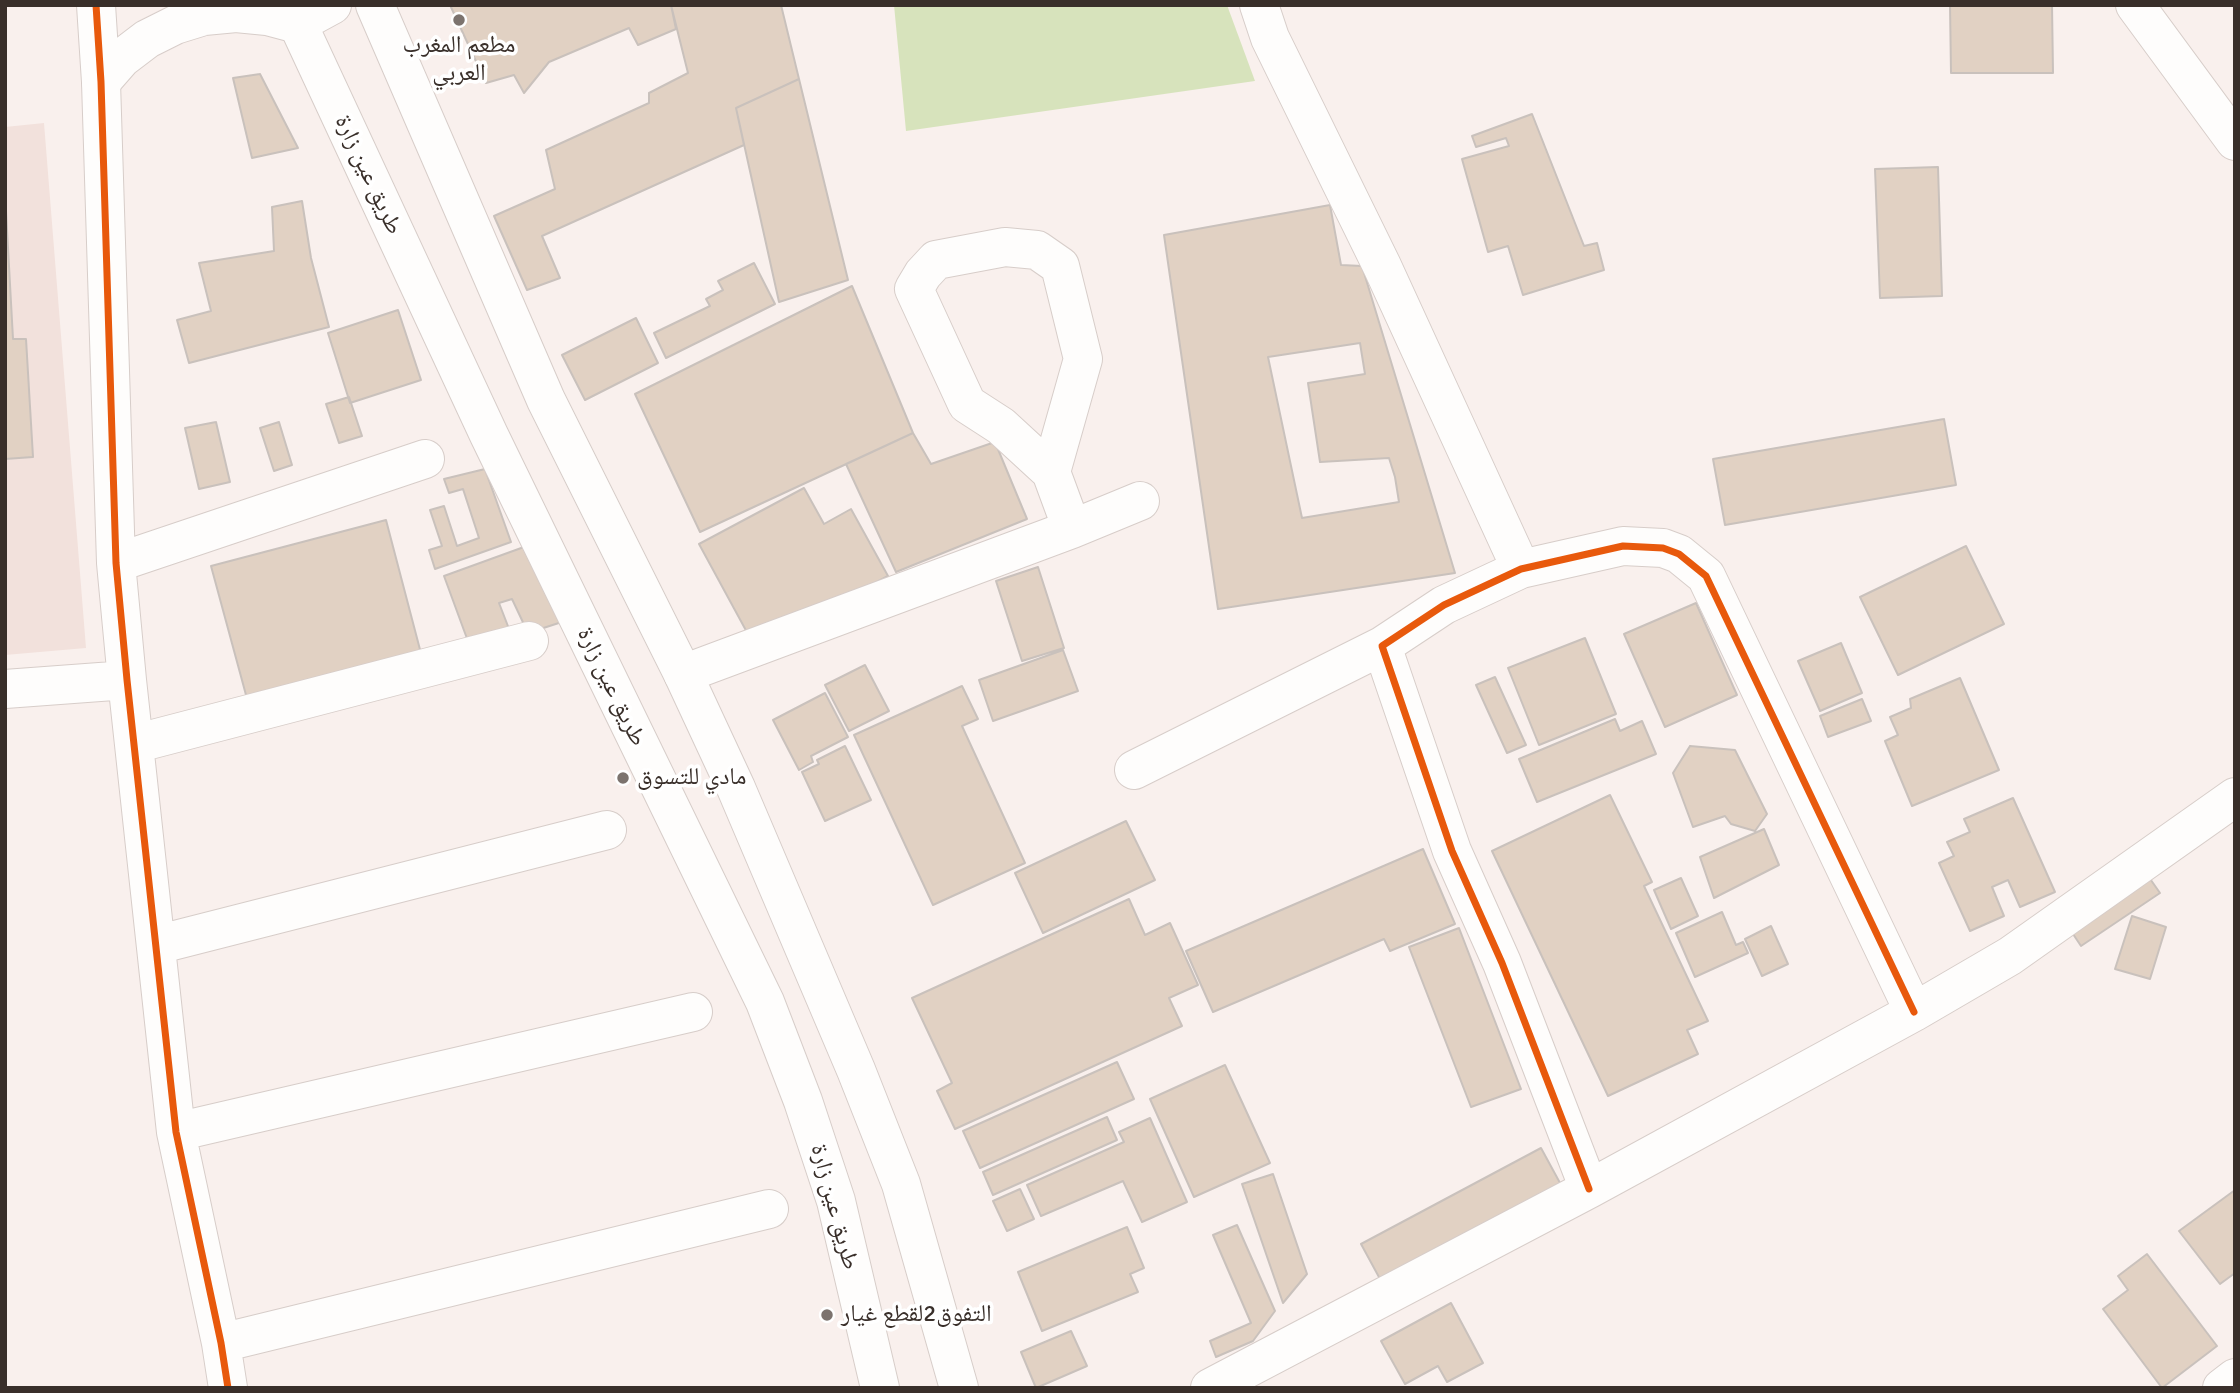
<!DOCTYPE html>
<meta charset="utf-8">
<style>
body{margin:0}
#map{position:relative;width:2240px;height:1393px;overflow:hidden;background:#f9f0ed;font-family:Signika,sans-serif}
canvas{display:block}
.frame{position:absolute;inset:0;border:7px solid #392f2a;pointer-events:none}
</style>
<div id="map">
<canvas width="2240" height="1393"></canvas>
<div class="frame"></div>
</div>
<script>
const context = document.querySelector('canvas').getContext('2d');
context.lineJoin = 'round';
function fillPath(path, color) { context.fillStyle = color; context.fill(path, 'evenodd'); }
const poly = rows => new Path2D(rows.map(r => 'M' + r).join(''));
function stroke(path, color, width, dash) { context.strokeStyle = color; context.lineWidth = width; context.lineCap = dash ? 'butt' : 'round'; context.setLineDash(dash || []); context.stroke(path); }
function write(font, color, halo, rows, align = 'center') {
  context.font = font + ' Signika,"Noto Naskh Arabic",sans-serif'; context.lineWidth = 7; context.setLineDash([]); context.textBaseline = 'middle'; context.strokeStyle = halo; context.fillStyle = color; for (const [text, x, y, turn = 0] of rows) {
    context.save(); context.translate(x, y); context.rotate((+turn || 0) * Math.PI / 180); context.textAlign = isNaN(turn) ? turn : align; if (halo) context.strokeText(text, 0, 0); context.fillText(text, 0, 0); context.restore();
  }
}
const education = poly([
 [44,123,86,648,5,655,5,127]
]);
const green = poly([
 [894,5,1227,5,1255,81,906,131]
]);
const building = poly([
 [450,5,671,5,676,29,638,45,629,28,549,62,524,93,514,75,486,83,450,5],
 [671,5,781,5,799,79,736,108,744,145,542,236,560,278,527,290,494,216,555,189,546,150,649,103,649,93,688,73,671,5],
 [1950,5,2052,5,2053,73,1951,73,1950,5],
 [260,74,298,148,252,158,233,78,260,74],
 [799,79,848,280,779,302,736,108,799,79],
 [1532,114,1584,246,1597,243,1604,270,1523,295,1508,246,1488,252,1462,159,1509,146,1506,138,1476,147,1472,136,1532,114],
 [1938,167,1942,296,1880,298,1875,169,1938,167],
 [5,193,13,339,26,339,33,457,5,459,5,193],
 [302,201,311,258,329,327,189,363,177,320,211,311,199,263,274,251,272,207,302,201],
 [1330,205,1341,265,1362,266,1455,573,1218,609,1164,235,1330,205],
 [754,263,775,304,666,358,654,333,710,306,706,299,723,290,718,281,754,263],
 [852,286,913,433,700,532,635,394,852,286],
 [398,310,421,380,350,403,328,333,398,310],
 [636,318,658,363,585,400,562,355,636,318],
 [1360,343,1365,374,1308,383,1320,462,1389,458,1395,477,1399,502,1302,518,1268,357,1360,343],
 [349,397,362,436,339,443,326,404,349,397],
 [1944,419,1956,485,1725,525,1713,459,1944,419],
 [216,422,230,482,199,489,185,428,216,422],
 [279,422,292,465,274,471,260,428,279,422],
 [913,433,931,464,995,442,1027,519,896,572,846,464,913,433],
 [485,469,511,542,435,569,429,550,442,546,430,510,444,506,457,546,479,538,463,489,449,493,444,479,485,469],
 [804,488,824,524,851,509,888,576,755,647,699,544,804,488],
 [386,520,423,661,249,706,211,566,386,520],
 [535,543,568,620,528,633,512,599,499,603,511,634,469,644,444,576,535,543],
 [1966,546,2004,624,1898,675,1860,597,1966,546],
 [1038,567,1064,648,1022,661,996,581,1038,567],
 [1696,603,1737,695,1665,727,1624,634,1696,603],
 [1585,638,1616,714,1539,745,1508,668,1585,638],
 [1841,643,1862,693,1820,711,1798,661,1841,643],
 [1063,650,1078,691,993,721,979,680,1063,650],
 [865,665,889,711,849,731,825,685,865,665],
 [1495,677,1526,745,1507,753,1476,685,1495,677],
 [1960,678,1999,770,1912,806,1885,741,1898,735,1890,717,1911,708,1910,699,1960,678],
 [962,686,978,719,962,726,1025,863,933,905,854,735,962,686],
 [825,693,848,737,811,756,813,762,799,770,773,720,825,693],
 [1862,699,1871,721,1828,737,1820,716,1862,699],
 [1615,719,1620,731,1642,721,1656,754,1537,802,1519,759,1615,719],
 [845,746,871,800,825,821,802,772,819,764,817,760,845,746],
 [1690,746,1735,750,1767,814,1755,831,1731,824,1725,816,1693,827,1673,773,1690,746],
 [1610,795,1652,882,1644,886,1708,1021,1687,1030,1698,1054,1608,1096,1492,851,1610,795],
 [2013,798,2055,892,2020,907,2008,880,1992,887,2004,916,1970,931,1939,863,1954,856,1947,842,1970,832,1964,819,2013,798],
 [1126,821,1155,880,1043,933,1015,873,1126,821],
 [1764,829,1779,865,1714,898,1700,857,1764,829],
 [1423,849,1455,924,1390,951,1384,939,1213,1012,1186,951,1423,849],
 [2139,863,2160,893,2081,946,2061,916,2139,863],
 [1681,878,1698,916,1671,929,1654,890,1681,878],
 [1129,899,1145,935,1170,923,1198,985,1169,998,1182,1026,955,1129,937,1091,952,1083,912,998,1129,899],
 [1722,912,1736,945,1743,942,1748,953,1695,977,1676,933,1722,912],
 [2132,916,2166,927,2150,979,2115,969,2132,916],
 [1771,926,1788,964,1762,976,1745,939,1771,926],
 [1459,928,1521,1089,1471,1107,1409,947,1459,928],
 [1117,1062,1134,1099,980,1168,963,1131,1117,1062],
 [1225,1065,1270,1163,1194,1197,1150,1099,1225,1065],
 [1107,1117,1117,1140,993,1195,983,1172,1107,1117],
 [1150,1118,1187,1202,1142,1222,1123,1181,1041,1216,1027,1185,1124,1142,1119,1132,1150,1118],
 [1541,1148,1566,1194,1386,1290,1361,1244,1541,1148],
 [1273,1174,1307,1274,1283,1303,1242,1184,1273,1174],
 [1020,1189,1034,1219,1007,1231,993,1201,1020,1189],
 [2235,1190,2235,1273,2220,1284,2179,1231,2235,1190],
 [1237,1225,1275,1311,1253,1341,1216,1357,1210,1341,1251,1323,1213,1235,1237,1225],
 [1127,1227,1144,1268,1130,1274,1138,1292,1042,1331,1018,1272,1127,1227],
 [2147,1254,2217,1346,2162,1388,2103,1309,2128,1290,2118,1276,2147,1254],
 [1451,1303,1483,1363,1447,1382,1438,1366,1405,1384,1381,1341,1451,1303],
 [1071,1331,1087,1366,1036,1388,1021,1352,1071,1331]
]);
const minor = poly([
 [96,5,101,82,116,563,127,680,176,1132,221,1343,228,1388],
 [1259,5,1270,38,1382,266,1521,569],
 [2135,5,2235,141],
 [1051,472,1083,359,1060,266,1037,250,1005,247,936,260,923,274,914,289,967,404,1001,426,1051,472,1072,529],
 [116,563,425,459],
 [683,674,1072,529,1140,501],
 [5,689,127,680],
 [134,744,529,641],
 [1134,770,1382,646],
 [156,945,607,830],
 [176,1132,693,1012],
 [1589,1189,1502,963,1452,851,1382,646,1444,605,1521,569,1623,546,1663,548,1679,554,1706,576,1914,1012],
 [221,1343,769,1209],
 [1210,1388,1589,1189,1914,1012,2010,956,2235,797],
 [2222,1388,2235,1378]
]);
const major = poly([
 [289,5,489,435,765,1002,803,1101,836,1201,880,1388],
 [375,5,546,400,683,674,736,788,856,1070,901,1184,959,1388],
 [101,82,122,58,147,39,175,25,204,16,236,13,267,16,297,24,332,5]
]);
const cycleway = poly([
 [96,5,101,82,116,563,127,680,176,1132,221,1343,228,1388],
 [1589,1189,1502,963,1452,851,1382,646,1444,605,1521,569,1623,546,1663,548,1679,554,1706,576,1914,1012]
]);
const markers = [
 [459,20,7,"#7c736e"],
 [623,778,7,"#7c736e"],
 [827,1315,7,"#7c736e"]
];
const poiNames = [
 ["مطعم المغرب",459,46,"center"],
 ["العربي",459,74,"center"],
 ["مادي للتسوق",637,778],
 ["التفوق2لقطع غيار",841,1315]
];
const streetNames = [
 ["طريق عين زارة",368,175,65],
 ["طريق عين زارة",611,687,64],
 ["طريق عين زارة",834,1207,75]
];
fillPath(education, '#f2e1dc');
fillPath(green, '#d7e3bc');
fillPath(building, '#e1d1c3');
stroke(building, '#c9c1bc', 2);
stroke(minor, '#d7cdc9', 40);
stroke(major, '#d7cdc9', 40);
stroke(minor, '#fefdfc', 38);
stroke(major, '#fefdfc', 38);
stroke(cycleway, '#e8590c', 7);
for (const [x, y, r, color] of markers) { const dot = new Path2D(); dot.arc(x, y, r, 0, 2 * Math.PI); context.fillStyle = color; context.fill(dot); stroke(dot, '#fff', 2.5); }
write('24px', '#392f2a', '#fff', poiNames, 'left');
write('24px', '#392f2a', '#fff', streetNames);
</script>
